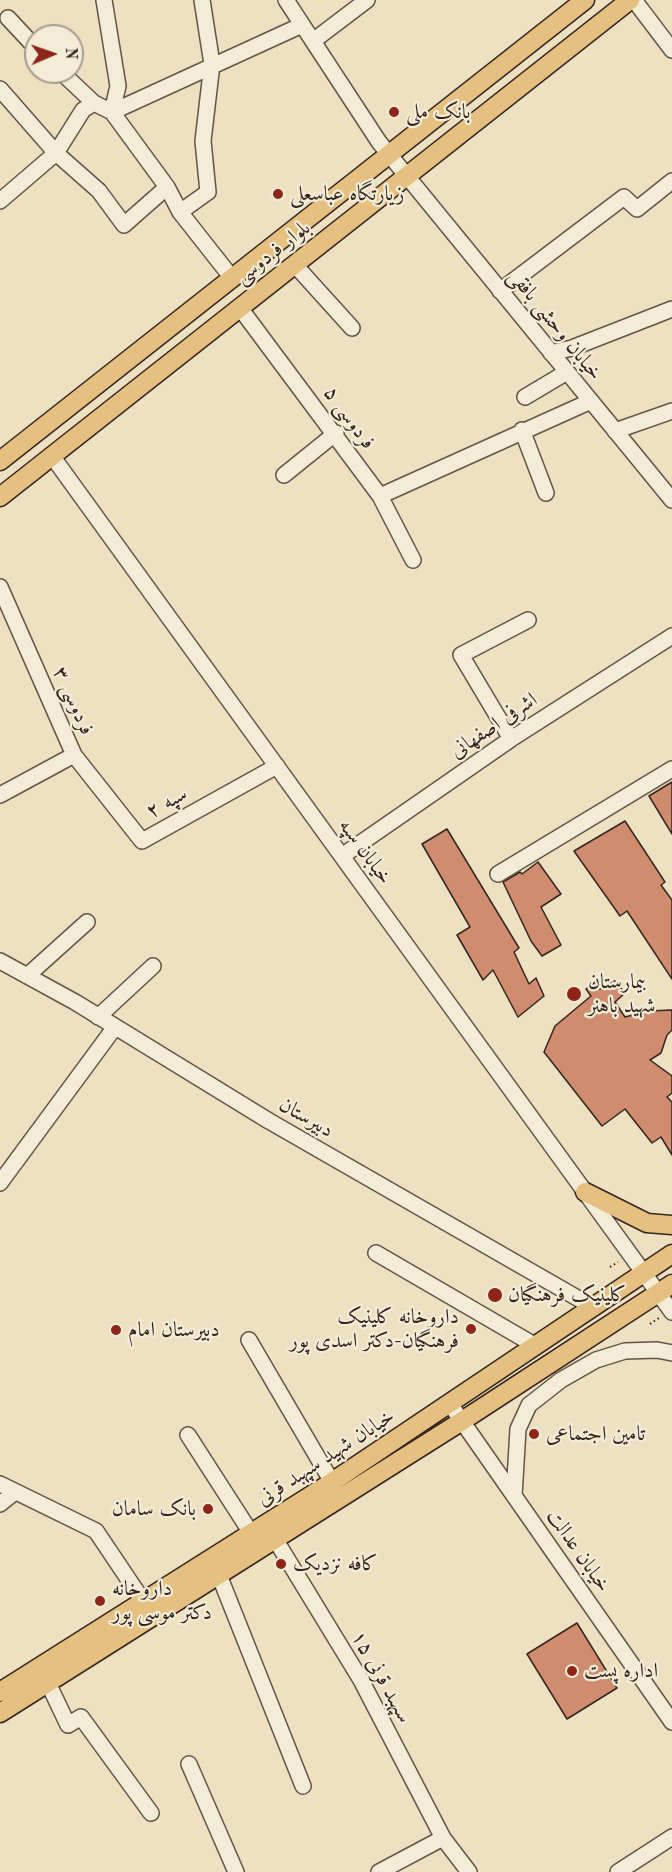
<!DOCTYPE html>
<meta charset="utf-8">
<style>
body{margin:0}
#map{position:relative;width:672px;height:1872px;overflow:hidden;background:#ede1c2;font-family:"Old Standard TT",serif}
canvas{display:block}
.north{position:absolute;left:24px;top:24px;width:60px;height:60px;box-sizing:border-box;background:#f3ecd7;border:2px solid #a79c8d;border-radius:50%;rotate:88deg;font-size:16px;font-weight:700;line-height:24px;text-align:center;color:#35251e}
.north::after{content:'';display:block;margin:auto;width:21px;height:27px;background:#8f2418;clip-path:polygon(50% 0,100% 100%,50% 72%,0 100%)}
</style>
<div id="map">
<canvas width="672" height="1872"></canvas>
<div class="north">N</div>
</div>
<script>
const context = document.querySelector('canvas').getContext('2d');
context.lineJoin = 'round';
function fillPath(path, color) { context.fillStyle = color; context.fill(path, 'evenodd'); }
const poly = rows => new Path2D(rows.map(r => 'M' + r).join(''));
function stroke(path, color, width, dash) { context.strokeStyle = color; context.lineWidth = width; context.lineCap = dash ? 'butt' : 'round'; context.setLineDash(dash || []); context.stroke(path); }
function write(font, color, halo, rows, align = 'center') {
  context.font = font + ' "Old Standard TT",Amiri,serif'; context.lineWidth = 4.5; context.setLineDash([]); context.textBaseline = 'middle'; context.strokeStyle = halo; context.fillStyle = color; for (const [text, x, y, turn = 0] of rows) {
    context.save(); context.translate(x, y); context.rotate((+turn || 0) * Math.PI / 180); context.textAlign = isNaN(turn) ? turn : align; if (halo) context.strokeText(text, 0, 0); context.fillText(text, 0, 0); context.restore();
  }
}
const building = poly([
 [672,782,672,834,649,796,672,782],
 [625,821,665,882,661,885,672,900,672,979,627,911,620,916,574,851,625,821],
 [447,829,519,948,514,952,529,984,536,978,544,996,518,1017,493,970,483,980,457,935,470,927,422,844,447,829],
 [538,862,561,894,541,907,561,945,542,956,531,941,503,882,520,872,522,874,538,862],
 [615,981,625,993,615,1002,625,1017,649,1011,672,1010,672,1030,667,1035,661,1053,650,1060,672,1076,672,1093,667,1097,672,1102,672,1155,661,1137,652,1143,625,1109,602,1126,544,1052,555,1026,591,996,586,989,595,982,600,989,615,981],
 [577,1623,617,1688,567,1719,527,1654,577,1623]
]);
const path = poly([
 [610,1267,618,1262],
 [650,1324,659,1318]
]);
const minor = poly([
 [286,0,379,142,672,500],
 [634,0,672,50],
 [8,18,36,48],
 [313,41,367,0],
 [61,72,94,103],
 [0,89,56,153,99,191,124,225,167,187],
 [0,201,56,153,83,110,94,103,112,112,118,86,104,0],
 [180,212,208,192,203,141,212,64,202,0],
 [295,265,352,328],
 [232,278,180,212,167,187,112,112,302,25],
 [500,291,624,197,637,209,672,181],
 [240,308,380,496,413,560],
 [551,353,572,348,672,309],
 [525,397,567,372],
 [522,430,546,493],
 [615,431,672,411],
 [52,456,672,1312],
 [284,475,336,433],
 [380,496,591,401],
 [0,587,74,755,0,795],
 [511,739,461,655,528,620],
 [74,755,142,841,277,766],
 [342,856,511,739,672,636],
 [498,874,672,769],
 [0,961,75,1002,269,1121,593,1307],
 [27,976,87,922],
 [98,1017,153,966],
 [0,1183,115,1027],
 [376,1253,536,1346],
 [249,1340,332,1482],
 [450,1404,672,1722],
 [188,1435,251,1533],
 [0,1484,96,1531,143,1601],
 [514,1496,518,1429,529,1405,561,1380,596,1360,625,1351,657,1350,672,1353],
 [0,1504,15,1492],
 [275,1539,361,1680,443,1838,469,1872],
 [219,1575,303,1786],
 [48,1683,68,1725,81,1717,151,1813],
 [189,1764,236,1872],
 [379,1872,443,1838],
 [618,1872,672,1837]
]);
const major = poly([
 [0,461,585,0],
 [0,497,630,0],
 [585,1192,647,1223,672,1225],
 [0,1692,332,1482,672,1254],
 [0,1713,462,1421,672,1284]
]);
const markers = [
 [394,112,6,"#8f2418"],
 [278,194,6,"#8f2418"],
 [574,994,8,"#8f2418"],
 [495,1295,8,"#8f2418"],
 [471,1329,6,"#8f2418"],
 [116,1330,6,"#8f2418"],
 [534,1434,6,"#8f2418"],
 [208,1509,6,"#8f2418"],
 [281,1564,6,"#8f2418"],
 [100,1601,6,"#8f2418"],
 [572,1671,6,"#8f2418"]
];
const poiNames = [
 ["بانک ملی",406,112],
 ["زیارتگاه عباسعلی",290,194],
 ["بیمارستان",588,982],
 ["شهید باهنر",588,1006],
 ["کلینیک فرهنگیان",508,1295],
 ["داروخانه کلینیک",459,1317,"right"],
 ["فرهنگیان-دکتر اسدی پور",459,1341,"right"],
 ["دبیرستان امام",128,1330],
 ["تامین اجتماعی",546,1434],
 ["بانک سامان",196,1509,"right"],
 ["کافه نزدیک",293,1564],
 ["داروخانه",112,1589],
 ["دکتر موسی پور",112,1613],
 ["اداره پست",584,1671]
];
const streetNames = [
 ["بلوار فردوسی",273,253,-38],
 ["خیابان وحشی بافقی",555,325,51],
 ["فردوسی ۵",349,418,54],
 ["فردوسی ۳",73,701,66],
 ["اشرفی اصفهانی",494,726,-34],
 ["سپه ۲",167,803,-29],
 ["خیابان سپه",365,852,54],
 ["دبیرستان",306,1118,30],
 ["خیابان شهید سپهبد قرنی",326,1458,-33],
 ["خیابان عدالت",578,1551,55],
 ["سپهبد قرنی ۱۵",381,1677,61]
];
fillPath(building, '#d08c6f');
stroke(building, '#35251e', 1.5);
stroke(minor, '#635447', 18);
stroke(major, '#35251e', 21);
stroke(path, '#35251e', 2, [1.5, 3]);
stroke(minor, '#f3ecd7', 15);
stroke(major, '#e6c081', 18);
for (const [x, y, r, color] of markers) { const dot = new Path2D(); dot.arc(x, y, r, 0, 2 * Math.PI); context.fillStyle = color; context.fill(dot); stroke(dot, '#f3ecd7', 2); }
write('21px', '#35251e', '#f3ecd7', poiNames, 'left');
write('21px', '#35251e', '#f3ecd7', streetNames);
</script>
